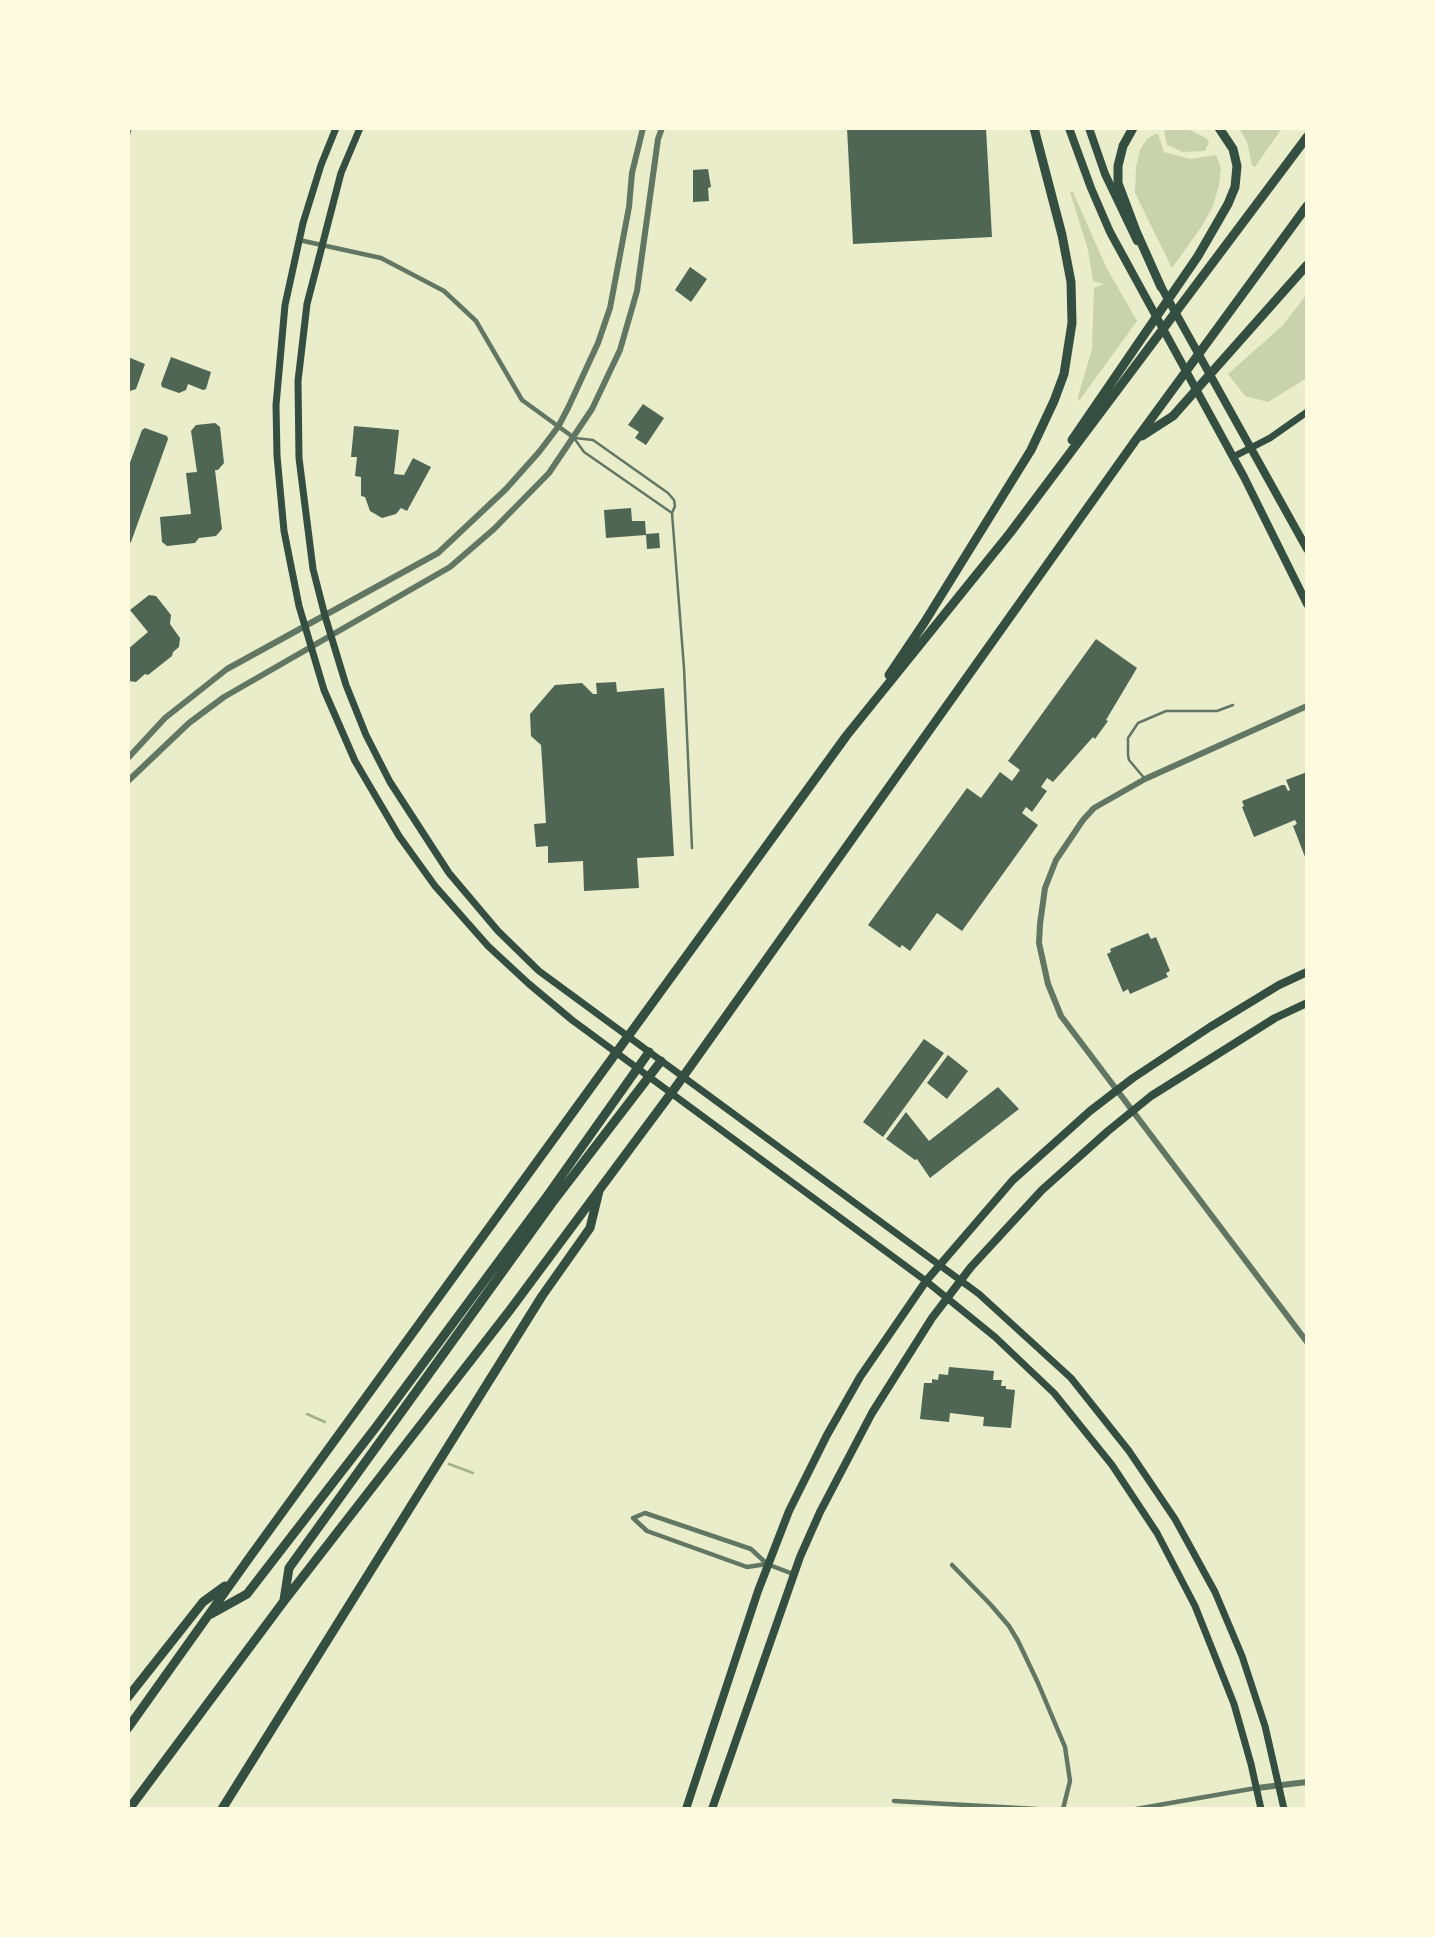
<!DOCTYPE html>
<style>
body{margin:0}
#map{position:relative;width:1435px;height:1937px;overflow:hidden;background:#e9edc9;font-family:Commissioner,sans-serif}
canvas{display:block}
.frame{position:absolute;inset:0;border:130px solid #fefae0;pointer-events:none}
</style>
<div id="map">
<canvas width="1435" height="1937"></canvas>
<div class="frame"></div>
</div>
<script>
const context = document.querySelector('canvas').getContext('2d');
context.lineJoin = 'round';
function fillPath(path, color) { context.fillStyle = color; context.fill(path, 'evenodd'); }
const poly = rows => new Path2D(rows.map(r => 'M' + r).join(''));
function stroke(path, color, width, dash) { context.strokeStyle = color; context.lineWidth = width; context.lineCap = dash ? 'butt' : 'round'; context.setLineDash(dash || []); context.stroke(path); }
const green = poly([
 [1174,128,1186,128,1206,138,1209,142,1205,151,1183,152,1167,145,1164,131],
 [1239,128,1282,128,1255,167,1252,165,1247,142],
 [1155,134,1158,134,1164,152,1190,159,1216,155,1221,168,1219,185,1213,206,1202,226,1172,268,1135,193,1136,167,1140,150,1147,139],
 [1070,192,1073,192,1106,267,1137,321,1079,401,1078,397,1092,349,1094,288,1104,284,1093,281,1088,250],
 [1307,294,1307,378,1268,402,1245,396,1228,374,1283,325]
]);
const stream = poly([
 [307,1414,325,1422],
 [449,1464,473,1473]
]);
const building = poly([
 [847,128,986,128,992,237,853,244],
 [708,169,711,187,708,188,709,201,693,202,693,170],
 [690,267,707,279,691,302,675,290],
 [128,357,145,364,136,389,130,391,128,391],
 [171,357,211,372,206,389,203,390,188,384,186,390,179,393,162,387,161,384],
 [643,404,664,418,646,445,635,438,639,432,628,425],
 [215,423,220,427,224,463,218,470,215,470,222,529,216,536,199,538,195,543,167,546,162,542,160,517,191,514,186,473,197,472,191,431,196,425],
 [354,426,399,430,394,474,404,475,413,458,431,467,407,511,401,508,396,514,382,518,370,511,365,497,361,496,361,477,355,476,357,457,351,457],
 [145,428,167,436,168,439,131,542,128,544,128,468,142,430],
 [631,508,632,521,645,521,646,534,659,533,660,548,647,549,646,535,606,538,604,510],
 [149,595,156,596,171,615,170,624,180,638,179,647,173,652,172,656,148,675,145,674,136,682,129,681,128,649,148,632,130,610],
 [1096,639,1137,668,1106,720,1108,721,1095,739,1093,737,1053,782,1047,778,1041,787,1047,791,1032,812,1026,807,1022,813,1038,825,962,931,937,913,910,951,902,945,900,948,868,925,967,788,981,798,1000,772,1012,781,1020,770,1008,761],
 [616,682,617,692,664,688,674,856,637,858,639,888,584,891,583,861,548,863,548,846,536,847,534,824,546,823,541,745,531,736,530,714,555,685,582,683,593,694,597,694,596,683],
 [1307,772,1307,862,1293,826,1297,824,1295,820,1254,837,1242,807,1244,806,1242,801,1282,785,1285,785,1288,791,1290,790,1286,780],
 [1148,933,1151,939,1156,937,1170,971,1166,973,1168,977,1130,994,1128,989,1123,992,1107,954,1111,952,1110,949],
 [924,1039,944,1053,883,1137,863,1122],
 [948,1055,968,1071,947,1099,927,1083],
 [998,1087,1019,1109,930,1178,917,1159,915,1160,886,1139,906,1112,929,1141],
 [949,1367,994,1371,993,1380,1002,1380,1001,1386,1006,1386,1006,1389,1015,1390,1011,1428,983,1426,984,1417,950,1413,949,1422,920,1419,924,1383,932,1383,932,1379,938,1380,939,1374,948,1375]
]);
const service = poly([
 [574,438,584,452,672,513],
 [575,438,593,440,668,493,674,500,675,506,672,513,684,668,692,848],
 [1145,779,1129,760,1128,755,1128,738,1138,723,1166,711,1217,711,1233,705]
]);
const minor = poly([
 [299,240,381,258,444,291,476,321,522,400,573,437],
 [767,1564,747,1567,647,1531,633,1518,645,1513,751,1549,767,1564,793,1574],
 [952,1565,991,1605,1009,1626,1018,1641,1038,1683,1065,1747,1070,1781,1063,1809],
 [894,1801,1037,1809],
 [1136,1809,1256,1788]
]);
const tertiary = poly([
 [1307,706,1145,779,1094,808,1083,820,1056,860,1045,888,1040,924,1039,943,1048,984,1061,1016,1307,1342],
 [128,758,165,718,227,669,438,553,506,489,539,452,558,427,568,408,598,343,610,308,629,207,632,173,643,128],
 [128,781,189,723,224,697,450,567,494,529,549,473,592,409,620,350,637,291,658,139,662,128],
 [1257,1788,1307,1782]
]);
const secondary = poly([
 [336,128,321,165,303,223,285,305,276,405,277,456,284,531,299,606,324,690,355,761,399,836,435,886,488,946,529,984,572,1020,926,1281,995,1337,1054,1393,1112,1465,1157,1533,1195,1606,1234,1704,1251,1764,1261,1809],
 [360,128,341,173,307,304,298,381,299,458,313,569,325,616,346,685,366,735,390,782,449,873,498,931,539,971,979,1294,1071,1378,1129,1451,1175,1519,1215,1592,1242,1656,1265,1726,1284,1809],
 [1233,457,1270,438,1307,412]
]);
const primary = poly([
 [1069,128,1091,188,1110,232,1244,477,1307,604],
 [1089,128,1105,174,1137,241],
 [1159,283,1307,549],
 [686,1809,758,1591,789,1511,827,1435,860,1377,926,1281,1013,1180,1090,1111,1133,1078,1210,1027,1279,985,1307,972],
 [712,1809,800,1557,820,1512,872,1413,932,1318,971,1267,1042,1190,1108,1131,1151,1096,1275,1018,1307,1003]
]);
const motorway = poly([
 [1133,128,1123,146,1118,166,1118,183,1136,231,1161,287],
 [1142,436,1173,416,1307,265],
 [1072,440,1198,256,1228,204,1235,187,1237,166,1233,149,1219,128],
 [889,675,924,623,1031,450,1054,401,1064,374,1072,323,1071,282,1062,235,1034,128],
 [284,1600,289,1568,552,1203,661,1061],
 [211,1614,247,1594,376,1427,545,1199,649,1052],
 [128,1697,203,1602,225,1586],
 [128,1728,252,1554,847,735,1010,533,1307,137],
 [129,1809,284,1601,510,1310,675,1088,1135,441,1307,206],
 [222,1809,542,1296,590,1228,599,1191]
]);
const rail = poly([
 [128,138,131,128]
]);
fillPath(green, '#cad2ad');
stroke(stream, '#a3b18a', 2.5);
fillPath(building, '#4f6655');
stroke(service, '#617663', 2.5);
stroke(minor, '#617663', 4.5);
stroke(tertiary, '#617663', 6);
stroke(secondary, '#344e41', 7);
stroke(primary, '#344e41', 8);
stroke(motorway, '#344e41', 9);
stroke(rail, '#7c8e77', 2.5);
</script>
